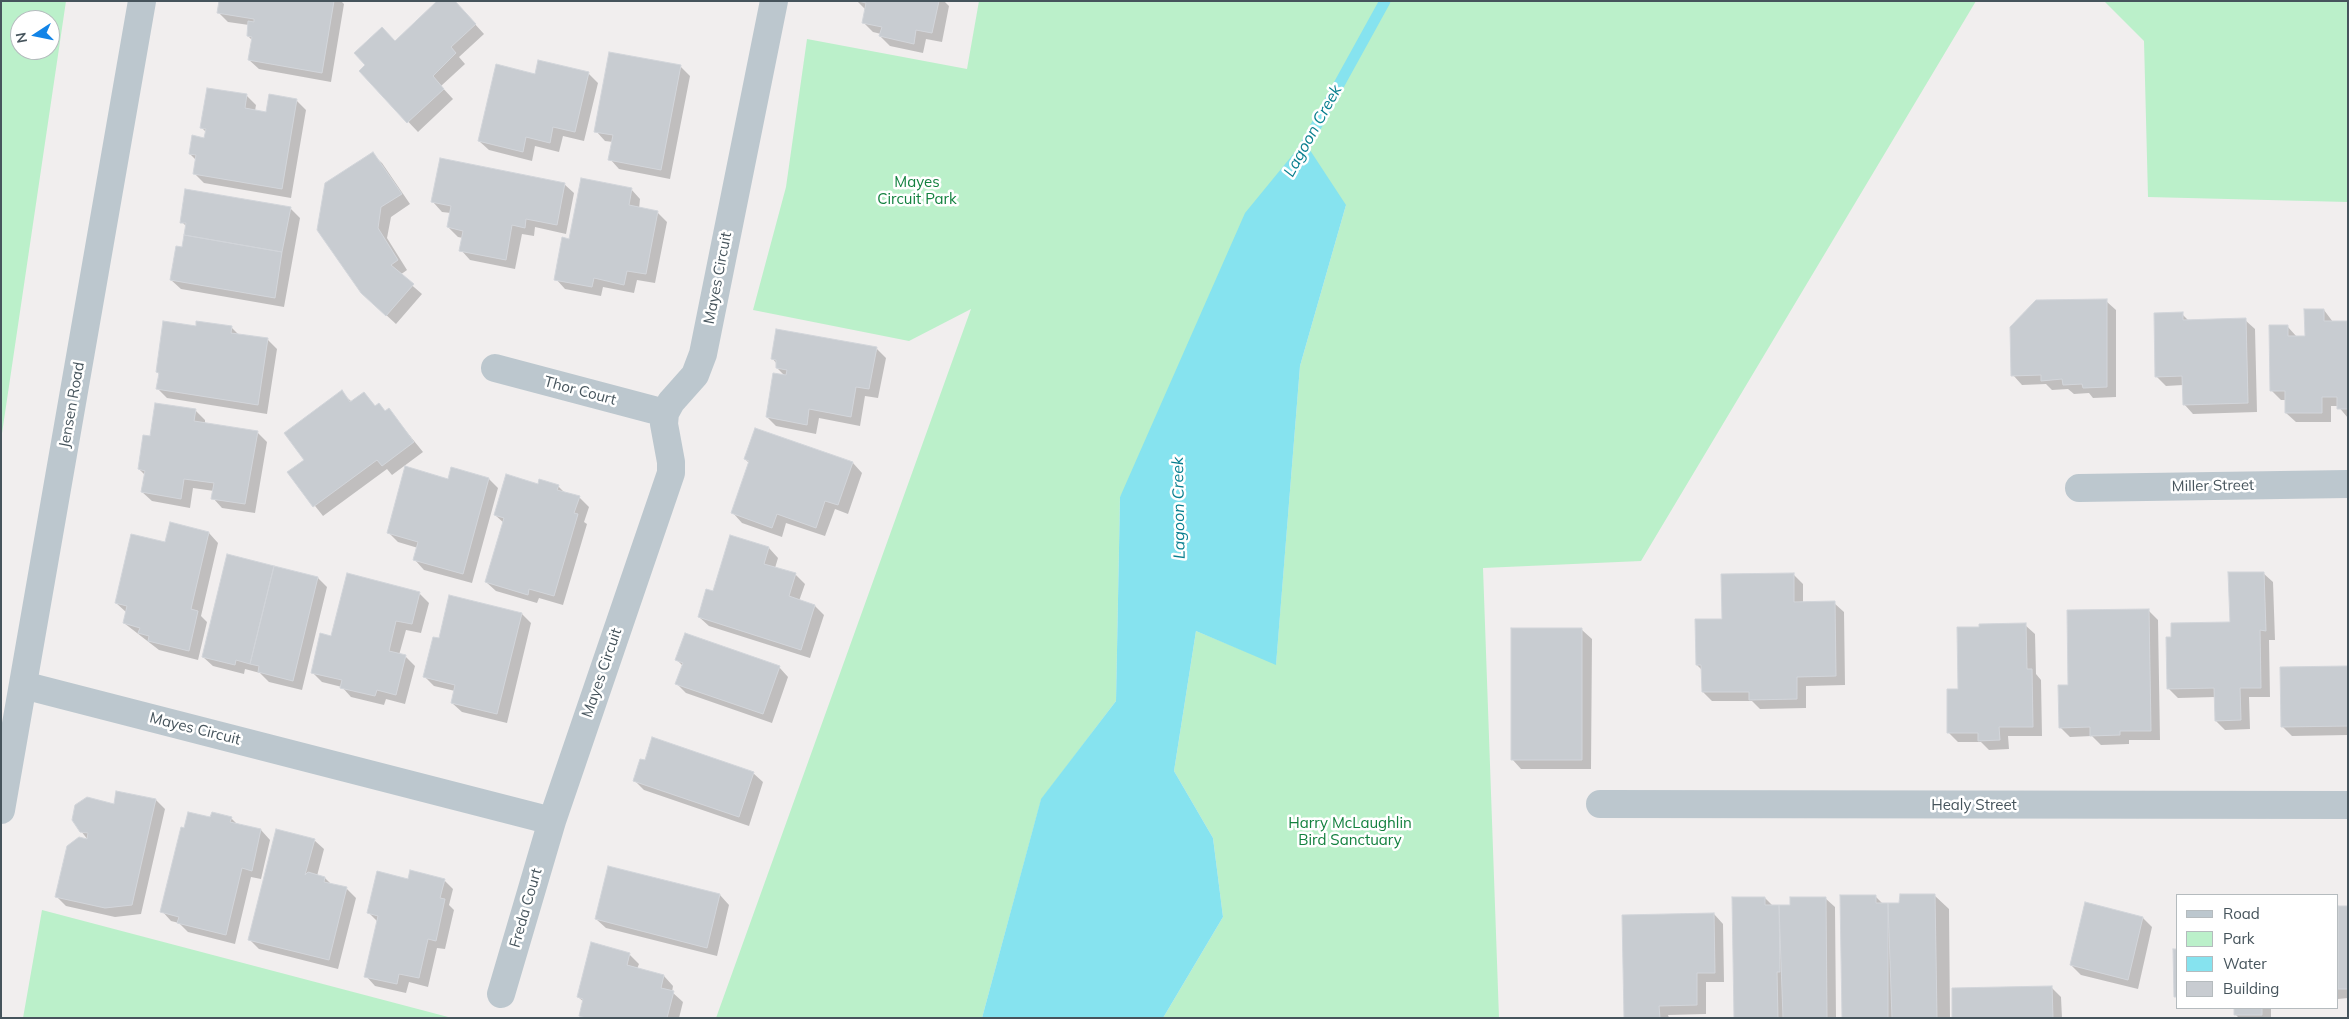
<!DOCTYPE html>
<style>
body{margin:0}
#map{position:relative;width:2349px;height:1019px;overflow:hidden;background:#f1eeee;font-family:Mulish,sans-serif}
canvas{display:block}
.frame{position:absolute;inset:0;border:2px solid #46545c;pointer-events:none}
.legend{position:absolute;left:2176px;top:894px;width:162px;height:115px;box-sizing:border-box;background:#fff;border:1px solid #b5bbbe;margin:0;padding:6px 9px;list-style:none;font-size:15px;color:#46545c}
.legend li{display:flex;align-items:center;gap:10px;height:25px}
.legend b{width:25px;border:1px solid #b5bbbe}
.north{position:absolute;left:10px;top:10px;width:50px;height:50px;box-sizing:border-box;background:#fff;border:1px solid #b5bbbe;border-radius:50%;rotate:259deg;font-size:14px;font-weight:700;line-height:20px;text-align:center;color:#46545c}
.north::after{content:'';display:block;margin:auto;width:18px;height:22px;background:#1284e7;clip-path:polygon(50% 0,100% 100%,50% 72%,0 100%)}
</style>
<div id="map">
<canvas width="2349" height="1019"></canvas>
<div class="frame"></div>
<ul class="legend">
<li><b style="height:6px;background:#bcc7ce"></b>Road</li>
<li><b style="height:14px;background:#bbf0ca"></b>Park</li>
<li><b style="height:14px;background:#86e3ef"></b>Water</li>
<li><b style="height:14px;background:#c8ccd1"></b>Building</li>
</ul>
<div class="north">N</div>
</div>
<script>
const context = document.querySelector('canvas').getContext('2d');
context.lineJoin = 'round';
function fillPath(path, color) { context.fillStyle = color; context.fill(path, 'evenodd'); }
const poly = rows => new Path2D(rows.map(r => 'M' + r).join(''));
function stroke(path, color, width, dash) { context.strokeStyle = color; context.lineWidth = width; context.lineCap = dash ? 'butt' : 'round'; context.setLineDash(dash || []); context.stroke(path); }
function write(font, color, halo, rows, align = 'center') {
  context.font = font + ' Mulish,sans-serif'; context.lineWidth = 5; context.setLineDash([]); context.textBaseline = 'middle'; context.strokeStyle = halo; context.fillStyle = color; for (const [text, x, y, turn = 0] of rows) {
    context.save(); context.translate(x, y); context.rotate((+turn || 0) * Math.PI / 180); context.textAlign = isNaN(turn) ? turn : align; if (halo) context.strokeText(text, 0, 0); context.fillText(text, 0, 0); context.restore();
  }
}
const green = poly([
 [1,1,66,1,1,440],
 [20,20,50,20,50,50,20,50],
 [979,1,1976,1,1641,561,1483,568,1499,1018,1163,1018,1223,917,1213,838,1174,771,1196,631,1276,664,1300,366,1346,205,1120,497,1116,701,1041,800,982,1018,716,1018,971,309,909,341,753,310,786,187,807,39,967,69],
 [2104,1,2348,1,2348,202,2148,197,2144,41],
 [42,910,452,1018,23,1018]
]);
const water = poly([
 [1304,141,1346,205,1300,366,1276,665,1196,631,1174,771,1213,838,1223,917,1163,1018,982,1018,1041,799,1116,701,1120,497,1245,213]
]);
const shadow = poly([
 [220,1,341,1,344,4,331,82,259,69,249,60,253,41,248,36,249,25,228,22,218,12],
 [454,1,484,34,459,57,465,64,441,86,453,99,418,132,360,71],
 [857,1,944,1,949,6,942,42,926,39,923,53,890,46,880,36,881,34,873,32,864,23,866,10],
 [680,66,690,76,670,179,619,169,610,159,613,142,605,141,596,131],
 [588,73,598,83,584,141,563,136,559,152,535,146,532,161,489,150,479,141,536,75],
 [208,89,247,96,256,105,255,111,267,113,296,100,306,110,291,198,204,183,194,173,196,160,190,154,205,139,206,132,201,127],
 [372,154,382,163,410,204,391,217,387,238,407,270,400,275,422,294,396,324,372,302],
 [564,184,574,193,566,234,535,227,534,236,522,234,515,269,470,260,461,250,463,238,458,237,448,227,451,213,442,212,433,202],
 [631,189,640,199,639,209,657,212,667,222,655,283,637,280,634,293,603,287,601,296,565,289,556,279,570,241],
 [290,208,300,218,284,307,181,289,171,280,183,249,187,227,182,222],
 [2106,301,2116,310,2116,397,2093,398,2089,393,2074,394,2068,389,2052,390,2046,384,2022,385,2013,375],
 [2324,310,2333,322,2348,323,2348,418,2338,406,2331,406,2331,422,2296,422,2286,413,2286,400,2281,400,2271,390,2287,326,2297,337,2306,337],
 [2182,314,2189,321,2245,320,2255,329,2257,412,2193,414,2184,404,2183,385,2166,386,2156,376],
 [231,327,239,335,268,340,277,349,267,414,167,398,158,389,160,375,157,372,197,328],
 [876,348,886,358,878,398,865,396,860,426,819,418,816,434,776,426,767,417,785,376,777,368,777,364,772,358],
 [341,392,352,402,364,393,376,407,379,405,386,412,389,410,423,452,392,475,387,469,323,516,289,473,305,460],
 [156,404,196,411,205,420,205,424,257,432,267,442,255,513,222,508,213,498,214,491,193,488,190,508,152,501,142,492,145,475,139,469,151,437],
 [755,429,853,463,862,473,848,514,835,509,825,536,786,523,782,537,742,523,733,513,750,464,745,459],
 [489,479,498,488,472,583,424,570,415,560,418,548,398,542,389,533,449,480],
 [538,486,558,486,565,493,579,497,589,507,584,522,587,524,563,605,539,598,537,603,496,591,486,582,504,523,495,515],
 [209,533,218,543,201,616,207,622,198,660,159,650,124,623,126,612,116,603,166,544],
 [731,537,769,548,778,558,775,568,795,574,805,584,799,601,815,606,824,615,810,658,709,626,699,617,714,593],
 [2263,573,2273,582,2275,640,2269,640,2270,697,2249,697,2250,729,2225,730,2216,721,2215,697,2178,698,2169,689,2231,623],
 [1793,574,1803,584,1803,603,1834,603,1844,612,1845,685,1806,686,1806,708,1760,709,1752,701,1712,701,1703,692,1702,670,1697,665,1723,620],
 [318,578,327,587,302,690,269,682,260,673,245,669,244,674,213,666,203,657],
 [419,593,429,603,421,633,406,630,399,655,405,656,415,666,405,704,386,699,384,705,351,697,342,687,322,682,312,672,332,637],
 [2148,610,2158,620,2160,740,2129,740,2129,744,2101,745,2092,736,2070,737,2060,727,2069,686],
 [522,614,531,623,507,723,462,712,452,703,455,691,434,686,425,677,440,639],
 [2025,625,2035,634,2036,674,2041,680,2042,736,2008,736,2009,749,1989,750,1981,742,1958,742,1948,732,1960,690],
 [1582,630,1592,639,1591,769,1521,769,1512,759],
 [677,660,779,667,788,677,772,723,686,693,677,684,683,666],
 [2348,667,2348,735,2292,736,2282,726],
 [753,773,763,782,749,826,644,790,634,780],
 [156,800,165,809,141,914,115,917,66,906,56,896,88,840,81,831,115,805],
 [231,818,238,825,261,830,270,840,261,879,251,877,235,944,188,932,179,923,171,921,162,911,185,829,211,819],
 [314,840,324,849,317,876,325,878,332,885,346,888,356,898,338,969,259,949,249,939],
 [444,880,453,889,449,905,454,910,445,949,437,948,428,987,409,982,406,993,375,986,366,976,378,922,369,913,409,881],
 [720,895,729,905,717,956,606,928,596,919],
 [1934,895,1949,909,1950,1018,1843,1018,1875,896,1883,904,1901,904],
 [1765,898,1773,906,1791,906,1825,898,1835,907,1836,1018,1735,1018],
 [2086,904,2143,918,2152,927,2138,989,2081,975,2071,965],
 [2348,907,2348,998,2338,999,2338,908],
 [1714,914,1723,924,1724,982,1706,982,1706,1014,1668,1015,1669,1018,1625,1018],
 [629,954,639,964,637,969,664,976,673,986,672,992,683,1002,679,1018,583,1018,580,1016,584,1002,578,997],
 [2052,988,2061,997,2062,1018,1954,1018],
 [2236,1008,2271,1008,2271,1018,2239,1018,2236,1015]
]);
const stream = poly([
 [1299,157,1385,1]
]);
const building = poly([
 [219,1,334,1,322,73,248,60,252,37,247,36,248,21,254,22,254,19,217,13,219,1],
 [437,1,455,1,476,24,451,47,456,53,433,76,444,89,407,123,359,71,365,65,354,53,382,27,395,41,437,1],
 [858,1,939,1,932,33,916,30,914,44,879,36,882,27,862,23,866,3,858,1],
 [609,52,681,65,661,170,608,160,613,135,594,132,609,52],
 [538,60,589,72,575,132,553,127,550,143,526,137,523,152,478,141,496,64,535,74,538,60],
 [207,88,247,94,245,108,266,112,269,94,297,99,282,189,193,174,196,155,189,154,192,135,204,138,206,129,200,128,207,88],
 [373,152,402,194,381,207,378,228,398,260,391,265,414,284,386,316,361,293,317,230,325,183,373,152],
 [440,158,565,183,557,225,526,219,525,228,512,225,506,260,459,251,463,231,447,227,451,206,431,202,440,158],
 [581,178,632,188,629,205,658,211,646,274,627,271,624,285,594,278,592,287,554,280,562,237,569,239,581,178],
 [185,189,291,207,282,252,184,235,186,223,180,223,185,189],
 [184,235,282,252,275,298,170,280,176,246,182,247,184,235],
 [2107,299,2107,387,2083,388,2082,384,2063,385,2062,379,2041,381,2041,375,2011,376,2010,327,2036,300,2107,299],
 [2304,309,2324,309,2324,321,2347,321,2348,409,2337,409,2337,397,2322,397,2322,413,2285,413,2285,391,2270,391,2269,325,2288,325,2288,336,2305,336,2304,309],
 [2183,312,2183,320,2246,318,2248,403,2183,405,2182,376,2155,377,2154,313,2183,312],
 [163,321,196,326,196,321,232,326,231,333,268,338,258,405,156,389,159,373,156,372,163,321],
 [776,329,877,347,869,389,856,387,851,417,809,409,807,425,766,417,773,373,786,375,787,370,776,368,776,360,771,359,776,329],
 [342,390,350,402,364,392,375,406,379,403,385,411,389,408,414,442,382,466,377,460,313,507,287,472,304,460,284,433,342,390],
 [155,403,196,409,194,421,258,431,245,504,211,499,214,483,184,479,181,499,141,492,145,471,138,469,143,435,150,436,155,403],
 [755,428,853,462,838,505,825,501,816,528,777,514,772,528,731,513,749,461,744,459,755,428],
 [405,466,448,479,451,467,489,478,463,574,413,560,418,542,387,533,405,466],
 [506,474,538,484,539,479,559,485,557,490,580,496,574,513,578,514,554,596,529,589,528,595,485,582,504,518,494,515,506,474],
 [170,522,209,532,191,609,198,611,189,651,148,641,149,636,138,633,140,628,123,623,127,606,115,603,131,534,165,542,170,522],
 [730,535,769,547,764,564,796,573,789,596,815,605,801,650,698,617,706,589,713,591,730,535],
 [227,554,274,566,250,664,236,660,235,665,202,657,227,554],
 [274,566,318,577,293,681,258,672,259,666,250,664,274,566],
 [2228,572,2264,572,2266,631,2260,630,2261,688,2240,688,2241,720,2215,721,2214,688,2167,689,2166,637,2171,637,2171,623,2230,622,2228,572],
 [347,573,420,592,412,624,396,621,389,651,406,655,396,695,377,690,375,696,340,688,342,680,311,673,320,633,331,636,347,573],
 [1794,573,1794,602,1835,601,1836,676,1797,677,1797,699,1749,700,1749,692,1702,692,1701,665,1696,665,1695,619,1722,619,1721,574,1794,573],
 [449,595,522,613,497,714,451,703,455,685,423,677,433,637,439,638,449,595],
 [2149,609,2151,731,2120,731,2120,735,2090,736,2090,727,2059,728,2058,685,2068,685,2067,610,2149,609],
 [2026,623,2027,669,2032,669,2033,727,1999,727,2000,740,1978,741,1978,733,1947,733,1947,689,1958,689,1957,627,1979,627,1979,624,2026,623],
 [1511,628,1582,628,1582,760,1511,760,1511,628],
 [685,633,780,666,763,714,675,684,683,663,675,660,685,633],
 [2348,666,2348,726,2281,727,2280,667,2348,666],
 [652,737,754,772,739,817,633,781,640,759,645,760,652,737],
 [116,791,156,799,132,905,105,908,55,897,67,846,79,837,87,839,88,833,80,832,72,820,75,805,87,797,114,804,116,791],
 [188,812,210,817,212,812,232,817,230,822,261,829,252,871,242,868,226,935,177,923,179,917,160,912,181,827,184,828,188,812],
 [276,829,315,839,305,875,308,872,325,877,324,882,347,887,329,960,248,940,276,829],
 [608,866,720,894,707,948,595,919,608,866],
 [410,870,445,879,440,898,445,899,436,941,428,939,419,978,399,974,397,984,364,977,378,916,367,913,377,871,408,879,410,870],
 [1900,894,1935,894,1937,1018,1892,1018,1888,903,1899,903,1900,894],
 [1840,895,1876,895,1876,903,1888,903,1888,1018,1842,1018,1840,895],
 [1732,897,1765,897,1765,905,1779,905,1780,972,1777,972,1778,1018,1734,1018,1732,897],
 [1790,897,1826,897,1827,1018,1783,1018,1779,905,1790,905,1790,897],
 [2085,902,2143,917,2128,980,2070,965,2085,902],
 [2338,906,2348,906,2348,989,2338,989,2338,906],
 [1714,913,1715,973,1697,973,1697,1005,1659,1006,1660,1018,1624,1018,1622,915,1714,913],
 [591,942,630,953,627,965,664,975,661,988,674,991,667,1018,586,1018,579,1016,583,999,577,997,591,942],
 [2173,949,2178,949,2178,997,2174,997,2173,949],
 [2052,986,2053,1018,1952,1018,1952,988,2052,986],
 [2234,1008,2262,1008,2262,1015,2234,1015,2234,1008]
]);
const minor = poly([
 [495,368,665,413],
 [2079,488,2348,484],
 [23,685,552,821,671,473,671,462,664,424,665,413,671,402,695,375,703,354,774,1],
 [1600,804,2348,805],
 [1,810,142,1],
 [501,994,552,821]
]);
const parkNames = [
 ["Mayes",917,182],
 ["Circuit Park",917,199],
 ["Harry McLaughlin",1350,823],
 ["Bird Sanctuary",1350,840]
];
const streetNames = [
 ["Mayes Circuit",718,278,-79],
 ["Thor Court",580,391,15],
 ["Jensen Road",72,405,-80],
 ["Miller Street",2213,486,-1],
 ["Mayes Circuit",602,673,-71],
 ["Mayes Circuit",195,729,14],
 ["Healy Street",1974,805],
 ["Freda Court",526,908,-74]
];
const waterNames = [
 ["Lagoon Creek",1313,131,-61],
 ["Lagoon Creek",1179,508,-91]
];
fillPath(green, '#bbf0ca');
fillPath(water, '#86e3ef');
fillPath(shadow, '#0003');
stroke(stream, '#86e3ef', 11);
fillPath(building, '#c8ccd1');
stroke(building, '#d2d5da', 1);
stroke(minor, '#bcc7ce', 28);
write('15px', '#13813f', '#fff', parkNames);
write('15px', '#46545c', '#fff', streetNames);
write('italic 16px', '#097f8f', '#fff', waterNames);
</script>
